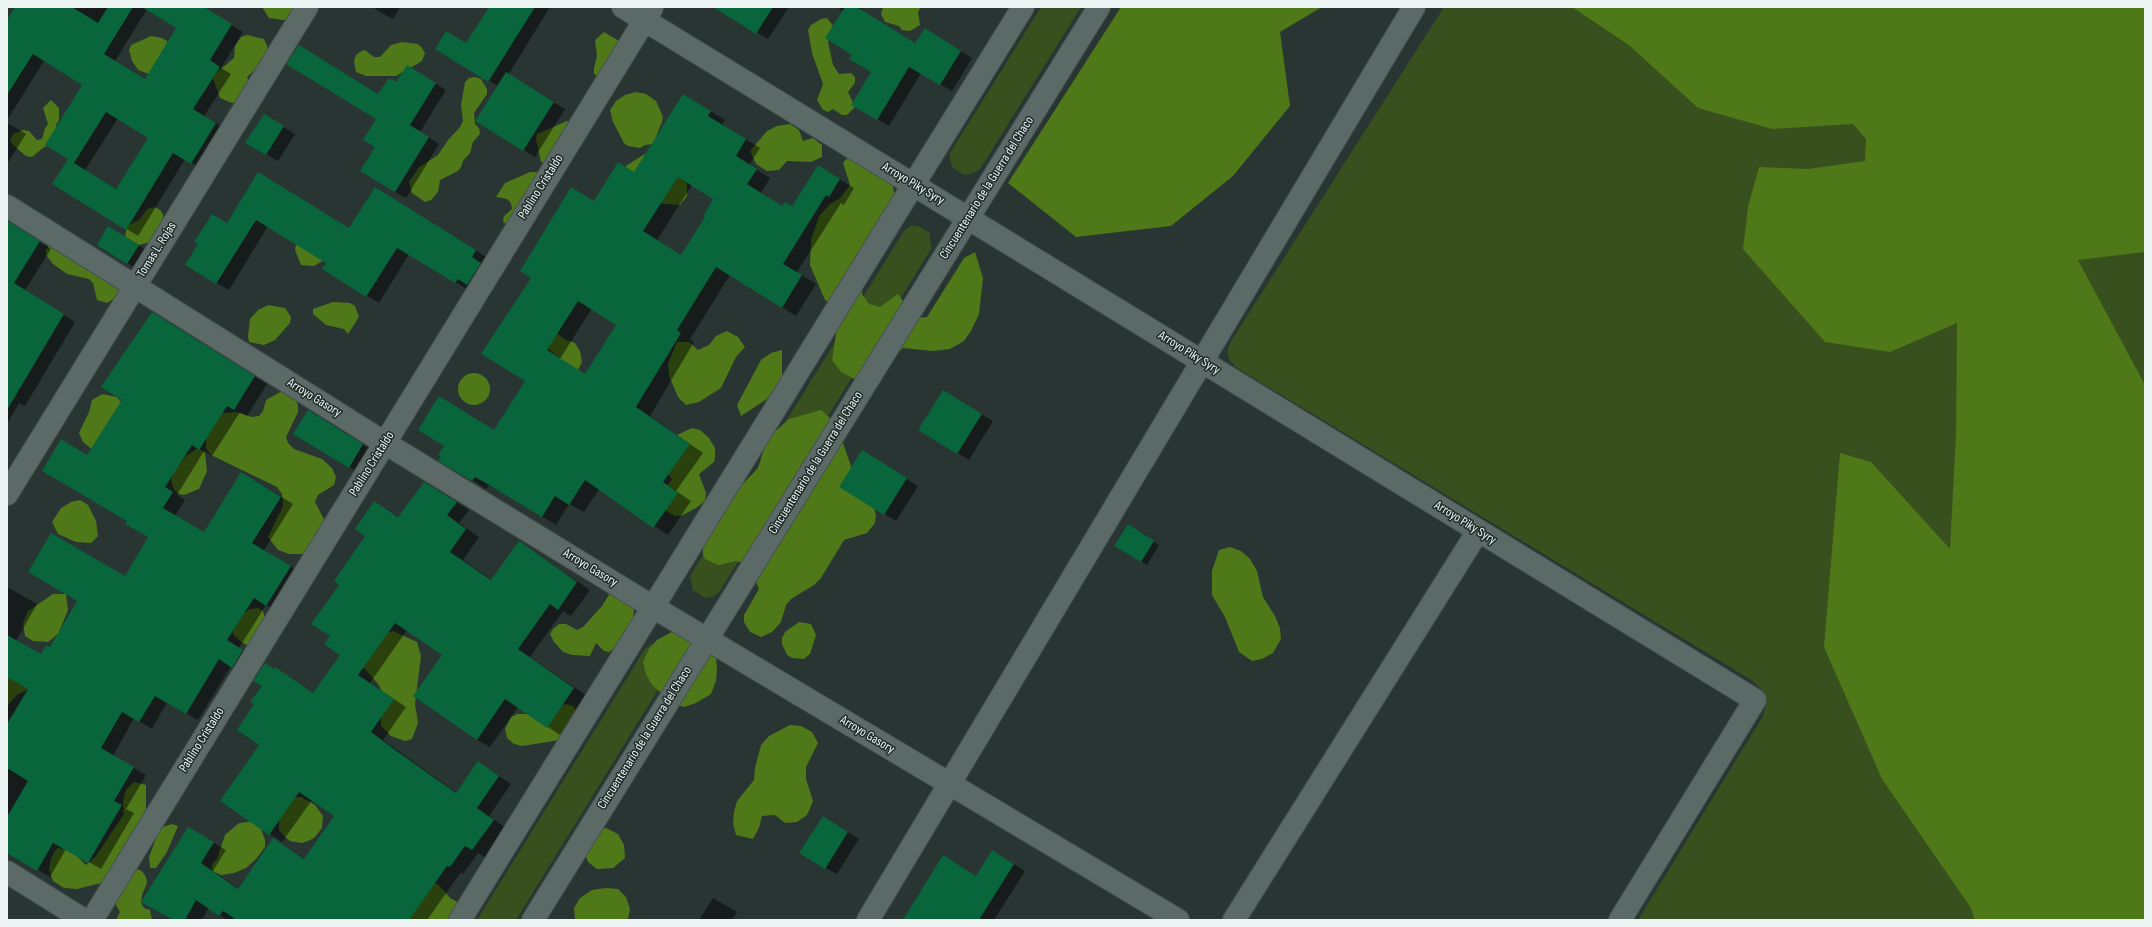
<!DOCTYPE html>
<style>
body{margin:0}
#map{position:relative;width:2152px;height:927px;overflow:hidden;background:#283533;font-family:"Sofia Sans Condensed",sans-serif}
canvas{display:block}
.frame{position:absolute;inset:0;border:8px solid #edf5f4;pointer-events:none}
</style>
<div id="map">
<canvas width="2152" height="927"></canvas>
<div class="frame"></div>
</div>
<script>
const context = document.querySelector('canvas').getContext('2d');
context.lineJoin = 'round';
function fillPath(path, color) { context.fillStyle = color; context.fill(path, 'evenodd'); }
const poly = rows => new Path2D(rows.map(r => 'M' + r).join(''));
function stroke(path, color, width, dash) { context.strokeStyle = color; context.lineWidth = width; context.lineCap = dash ? 'butt' : 'round'; context.setLineDash(dash || []); context.stroke(path); }
function write(font, color, halo, rows, align = 'center') {
  context.font = font + ' "Sofia Sans Condensed",sans-serif'; context.lineWidth = 3; context.setLineDash([]); context.textBaseline = 'middle'; context.strokeStyle = halo; context.fillStyle = color; for (const [text, x, y, turn = 0] of rows) {
    context.save(); context.translate(x, y); context.rotate((+turn || 0) * Math.PI / 180); context.textAlign = isNaN(turn) ? turn : align; if (halo) context.strokeText(text, 0, 0); context.fillText(text, 0, 0); context.restore();
  }
}
const green = poly([
 [1041,7,1081,7,980,169,973,173,964,175,953,168,950,160,950,153],
 [1444,7,2145,7,2145,920,1638,920,1763,716,1767,699,1763,691,1753,681,1237,368,1230,361,1227,352,1231,341],
 [910,226,918,226,930,233,931,249,720,591,714,596,705,598,693,590,690,576,904,231],
 [651,644,659,644,672,667,516,920,477,920,645,649]
]);
const forest = poly([
 [262,7,308,7,290,21,269,18],
 [883,7,921,7,918,12,920,25,910,31,902,30,899,26,885,22,881,14],
 [1121,7,1322,7,1280,32,1290,106,1233,176,1171,226,1076,237,1008,183],
 [1572,7,2145,7,2145,252,2078,260,2145,385,2145,920,1975,920,1971,908,1882,779,1824,647,1840,453,1871,462,1950,549,1956,434,1957,323,1890,352,1825,342,1743,249,1748,207,1759,167,1808,169,1865,161,1866,139,1853,124,1772,129,1698,108,1630,46],
 [827,18,834,27,828,42,833,65,839,74,851,73,855,77,855,83,848,92,855,107,847,115,842,115,833,109,828,112,823,110,817,100,823,84,812,53,808,30,811,25,821,19],
 [604,32,619,41,603,81,594,74,594,68,597,56,595,40],
 [247,35,264,39,271,55,247,77,252,88,243,100,232,103,227,101,220,98,213,78,216,73,234,58,235,46,241,37],
 [151,36,162,38,167,41,170,52,149,74,138,70,132,61,129,50,131,45],
 [402,42,418,44,422,48,425,53,422,61,396,76,366,76,356,72,354,61,356,55,360,52,365,50,374,57,380,57,391,45],
 [475,77,481,79,487,89,487,94,474,113,475,124,479,128,480,134,473,142,470,153,463,161,461,167,458,171,440,180,438,192,431,200,425,202,412,193,409,182,419,167,438,155,448,140,460,127,463,121,461,105,465,82,469,78],
 [636,92,646,94,656,101,663,117,662,122,653,144,645,145,640,148,628,146,624,143,613,122,610,110,616,101,625,95],
 [51,100,59,108,59,120,56,125,57,130,50,145,44,147,32,157,26,156,13,145,10,140,13,134,23,130,29,131,37,140,42,139,45,128,48,124,43,108],
 [567,121,572,124,550,165,541,162,536,139,537,134],
 [790,124,799,130,803,141,813,138,822,145,822,157,811,162,787,161,779,170,767,171,756,164,750,151,767,131,777,126],
 [666,145,687,168,687,196,680,205,653,203,624,178,626,166,643,155],
 [852,153,891,178,894,192,895,206,863,282,862,294,869,304,880,307,898,294,915,318,927,317,964,258,975,252,983,278,979,314,971,331,964,341,950,349,933,351,903,348,866,385,841,372,832,360,838,321,837,307,825,300,810,265,811,240,819,216,830,204,840,198,850,185,843,163],
 [530,172,541,172,531,190,522,198,509,226,503,222,504,216,512,209,511,203,507,199,496,197,505,183],
 [155,207,160,210,163,214,163,226,153,241,139,245,125,237,127,226,139,220,147,209],
 [297,239,324,260,314,266,301,265,295,250],
 [50,245,82,264,85,269,121,286,120,291,112,300,107,303,97,300,93,283,89,279,67,274,53,264,46,255,46,250],
 [333,302,350,303,355,306,359,317,348,334,344,329,326,325,313,314,313,309],
 [268,305,285,308,291,317,290,323,275,340,264,345,249,342,248,336,250,319,258,310],
 [554,331,564,339,575,343,580,351,582,362,576,374,557,370,560,358,542,344],
 [727,331,738,337,745,347,736,357,721,388,699,402,686,405,678,397,669,376,668,364,677,342,689,342,698,350,709,345,716,336],
 [782,350,782,377,767,399,741,416,737,405,761,360,771,353],
 '458 389a16 16 0 1 1 32 0a16 16 0 1 1-32 0Z',
 [282,391,294,397,298,405,298,412,286,437,288,443,294,449,322,459,332,468,336,477,334,485,318,495,315,502,327,525,310,552,302,554,289,554,278,550,268,537,283,506,282,494,277,487,211,455,206,448,206,440,211,424,216,418,223,413,236,412,252,417,259,416,263,411,266,400],
 [102,394,117,397,124,406,93,450,83,442,79,433,89,412,92,400],
 [821,410,830,418,841,437,855,478,873,504,876,516,875,523,867,533,844,540,821,578,814,585,791,599,786,605,781,622,772,632,761,637,750,632,744,622,744,615,759,589,755,579,746,564,736,561,718,565,705,559,703,555,703,541,715,518,729,505,738,489,758,468,766,442,769,437,789,419],
 [692,428,700,430,709,438,715,448,715,457,714,462,699,474,706,493,705,501,696,508,683,515,675,516,665,510,661,491,672,480,667,472,671,442,677,435],
 [198,448,205,453,207,471,199,489,184,495,179,494,174,490,171,480,173,472,186,456],
 [80,500,88,505,96,521,98,536,91,543,76,542,58,534,52,522,61,508,71,502],
 [1230,547,1241,551,1250,559,1257,571,1263,597,1275,616,1280,628,1281,639,1273,653,1262,659,1252,661,1239,652,1225,617,1212,595,1212,571,1219,550],
 [613,588,635,605,632,624,623,632,622,644,609,652,604,651,596,643,590,656,572,655,563,652,554,642,550,634,553,629,559,624,566,624,577,630,583,627,602,606],
 [53,594,66,594,68,610,58,634,48,642,33,641,25,636,23,623,28,611],
 [258,608,263,611,267,628,258,640,247,645,241,642,233,634,233,628,236,619,250,609],
 [799,622,811,624,816,635,810,654,804,659,792,658,787,655,782,644,782,638,785,632],
 [684,625,716,656,717,669,716,681,711,694,696,703,684,707,672,703,652,685,646,674,643,662,649,649,657,640],
 [393,631,417,642,421,656,415,704,418,723,412,739,405,741,391,736,381,726,382,693,379,685,361,665,381,634],
 [7,678,13,678,30,689,18,694,7,706],
 [566,704,573,706,579,714,560,740,522,746,514,744,507,738,505,729,511,717,517,714,527,714],
 [790,725,801,726,812,732,818,743,806,767,806,779,813,801,807,815,797,822,785,823,775,815,762,816,759,828,753,839,736,835,733,823,734,812,737,801,754,780,755,768,761,745,769,736],
 [134,782,146,785,146,810,141,821,120,852,118,865,111,876,101,883,77,889,64,888,53,881,49,870,51,858,57,848,69,849,86,865,96,856,124,814,123,801,126,790],
 [293,797,301,797,315,805,323,816,322,828,314,838,308,841,302,843,290,841,283,835,279,830,279,818],
 [256,821,260,826,265,840,265,847,256,859,246,868,234,873,221,875,212,871,212,864,217,859,225,835,239,823],
 [172,824,178,826,167,852,156,868,150,868,149,857,158,833,163,827],
 [606,828,618,834,624,845,625,858,613,868,597,869,588,862,584,852,593,831],
 [135,868,142,871,146,877,147,883,142,895,141,903,144,908,150,910,152,920,116,920,120,912,114,901],
 [428,879,439,885,450,898,461,904,462,920,401,920],
 [606,888,618,889,626,897,630,909,628,920,575,920,574,908,580,898,592,890]
]);
const shadow = poly([
 [16,7,203,7,243,32,221,68,231,74,204,116,227,130,203,170,185,159,138,236,54,184,69,159,84,85,44,61,7,120,7,22],
 [147,9,178,28,146,80,115,61],
 [118,118,150,138,117,190,85,170],
 [372,7,400,7,393,19],
 [490,7,550,7,508,75,565,109,535,157,477,121,498,86,436,49,467,44],
 [715,7,789,7,768,39],
 [836,7,862,7,861,10,916,44,936,36,972,58,952,91,921,73,889,126,852,104,873,72,853,54,843,11],
 [418,73,446,90,420,132,439,144,406,198,395,192,376,147,377,119,382,98,396,83],
 [697,103,725,120,722,125,760,148,749,165,770,178,761,193,783,207,792,207,832,175,854,188,844,205,841,203,797,272,816,284,796,316,730,275,690,339,694,342,650,416,703,453,676,491,691,501,668,535,599,489,584,512,569,504,556,525,489,485,486,489,472,480,495,431,527,380,595,202,635,173],
 [692,185,714,198,706,217,682,256,657,240],
 [592,308,618,324,586,375,560,359],
 [275,122,295,134,278,161,266,154],
 [7,123,26,134,7,164],
 [259,174,349,229,387,195,488,258,467,289,409,254,379,303,323,269,327,263,268,226,229,290,186,265,227,224],
 [7,222,51,249,25,290,75,322,25,406,19,403,7,424],
 [109,228,150,252,139,270,127,263],
 [165,320,267,384,247,416,240,412,212,456,204,451,177,495,185,500,175,516,204,533,254,480,293,504,264,550,303,574,279,612,266,605,239,648,255,658,245,674,231,666,198,720,167,702,152,729,134,718,113,756,146,775,126,809,134,813,101,869,66,849,50,877,7,852,7,587,37,604,16,641,42,656,126,578,150,537,128,521,87,456,123,399],
 [954,398,993,421,969,460,958,453],
 [320,418,375,452,361,474,349,467],
 [874,458,918,486,896,521,884,514],
 [437,490,469,510,459,523,479,537,463,560,492,580,519,542,590,590,571,616,563,611,530,657,587,696,560,735,518,707,490,747,477,740,443,655,407,630,370,683,406,707,383,740,457,793,478,762,511,784,489,816,506,828,485,857,478,853,463,874,461,872,427,920,227,920,209,907,202,920,175,920,188,828,226,850,213,871,239,889,273,839,305,859,336,816,312,800,282,842,221,800,314,694,341,655,331,636,340,584,366,536,375,502,399,517],
 [1128,526,1159,545,1147,565,1115,545],
 [835,824,859,839,837,874,826,868],
 [1003,857,1025,871,994,920,904,920,977,877],
 [713,898,737,912,732,920,699,920]
]);
const building = poly([
 [15,7,72,7,98,23,108,7,133,7,104,54,145,79,176,28,142,7,204,7,232,24,210,60,220,67,193,109,216,123,191,164,173,153,126,230,52,184,68,159,45,145,82,85,33,54,7,95,7,20],
 [106,112,148,138,116,189,74,163],
 [489,7,535,7,488,82,435,49,446,31,466,43],
 [713,7,773,7,756,34],
 [845,7,857,7,915,43,925,28,961,51,940,85,909,67,877,120,851,105,871,72,849,59,852,55,825,38],
 [299,45,378,94,389,78,396,82,407,65,436,83,410,125,429,137,395,192,360,171,375,147,363,140,376,119,286,64],
 [506,72,554,102,523,151,475,121],
 [683,94,711,111,708,116,746,139,736,156,757,169,747,184,782,206,785,202,792,206,818,165,840,179,829,197,826,195,783,264,802,275,782,308,716,267,677,330,681,333,636,407,690,444,663,482,678,493,653,528,585,480,569,505,555,496,542,517,484,482,475,477,472,481,438,461,441,457,438,455,444,446,418,430,439,396,494,430,525,381,481,354,531,278,520,271,571,187,594,201,618,162,634,172],
 [678,177,713,199,703,216,705,217,681,255,643,231],
 [578,301,616,325,585,374,547,350],
 [264,114,284,126,266,155,245,143],
 [258,172,349,228,375,187,476,250,472,257,481,263,467,285,458,279,455,283,397,248,366,297,322,269,326,263,256,220,216,284,185,265,198,244,194,242,212,214,227,223],
 [7,221,40,241,14,283,64,314,7,410],
 [108,226,139,245,127,264,97,245],
 [152,312,255,376,234,410,227,406,199,450,192,445,165,487,173,492,163,508,204,532,241,472,281,497,252,543,291,566,266,606,254,598,227,640,243,650,232,668,219,659,186,714,155,696,139,722,122,712,101,748,134,767,114,801,122,805,88,863,53,843,37,871,7,853,7,817,28,781,7,768,7,724,28,689,7,677,7,635,41,654,46,645,50,647,77,601,28,572,51,533,125,576,148,537,125,524,127,521,42,471,61,439,87,455,122,400,101,387],
 [943,390,982,414,957,454,918,430],
 [308,410,363,444,349,468,293,434],
 [862,450,907,478,884,515,839,487],
 [424,482,457,502,447,515,466,529,450,552,491,580,519,541,577,582,558,610,550,604,518,649,574,688,547,728,505,699,477,740,413,696,442,655,395,623,358,675,394,699,371,732,398,752,456,793,478,761,499,776,477,808,494,820,472,850,465,846,450,867,447,866,409,920,237,920,223,911,219,916,196,900,185,920,173,920,141,902,188,827,214,842,201,863,238,889,273,838,304,859,334,816,299,792,269,835,220,801,259,745,237,730,254,704,250,702,262,686,253,681,265,663,274,669,275,667,313,693,340,655,324,644,330,636,311,624,339,585,334,581,365,536,355,529,374,501,398,517],
 [1128,524,1154,541,1141,562,1114,546],
 [823,816,848,832,825,869,799,853],
 [992,850,1014,864,979,920,903,920,943,855,976,876]
]);
const minor = poly([
 [623,7,1755,700,1620,920],
 [7,206,385,443,653,607,1178,920],
 [7,494,307,7],
 [7,872,84,920],
 [92,920,652,8],
 [460,920,1023,7],
 [533,920,1099,7],
 [868,920,1414,7],
 [1234,920,1478,531]
]);
const streetNames = [
 ["Arroyo Piky Syry",913,184,31],
 ["Pablino Cristaldo",541,187,-58],
 ["Cincuentenario de la Guerra del Chaco",987,188,-58],
 ["Tomas L. Rojas",157,250,-58],
 ["Arroyo Piky Syry",1189,353,32],
 ["Arroyo Gasory",314,398,32],
 ["Cincuentenario de la Guerra del Chaco",816,463,-58],
 ["Pablino Cristaldo",372,464,-58],
 ["Arroyo Piky Syry",1465,523,32],
 ["Arroyo Gasory",590,568,31],
 ["Arroyo Gasory",867,735,31],
 ["Cincuentenario de la Guerra del Chaco",645,738,-58],
 ["Pablino Cristaldo",202,740,-58]
];
fillPath(green, '#37501d');
fillPath(forest, '#4f7819');
fillPath(shadow, '#0007');
fillPath(building, '#08653c');
stroke(minor, '#45514f', 24);
stroke(minor, '#5b6a67', 22);
write('13px', '#edf5f4', '#1e2b29', streetNames);
</script>
